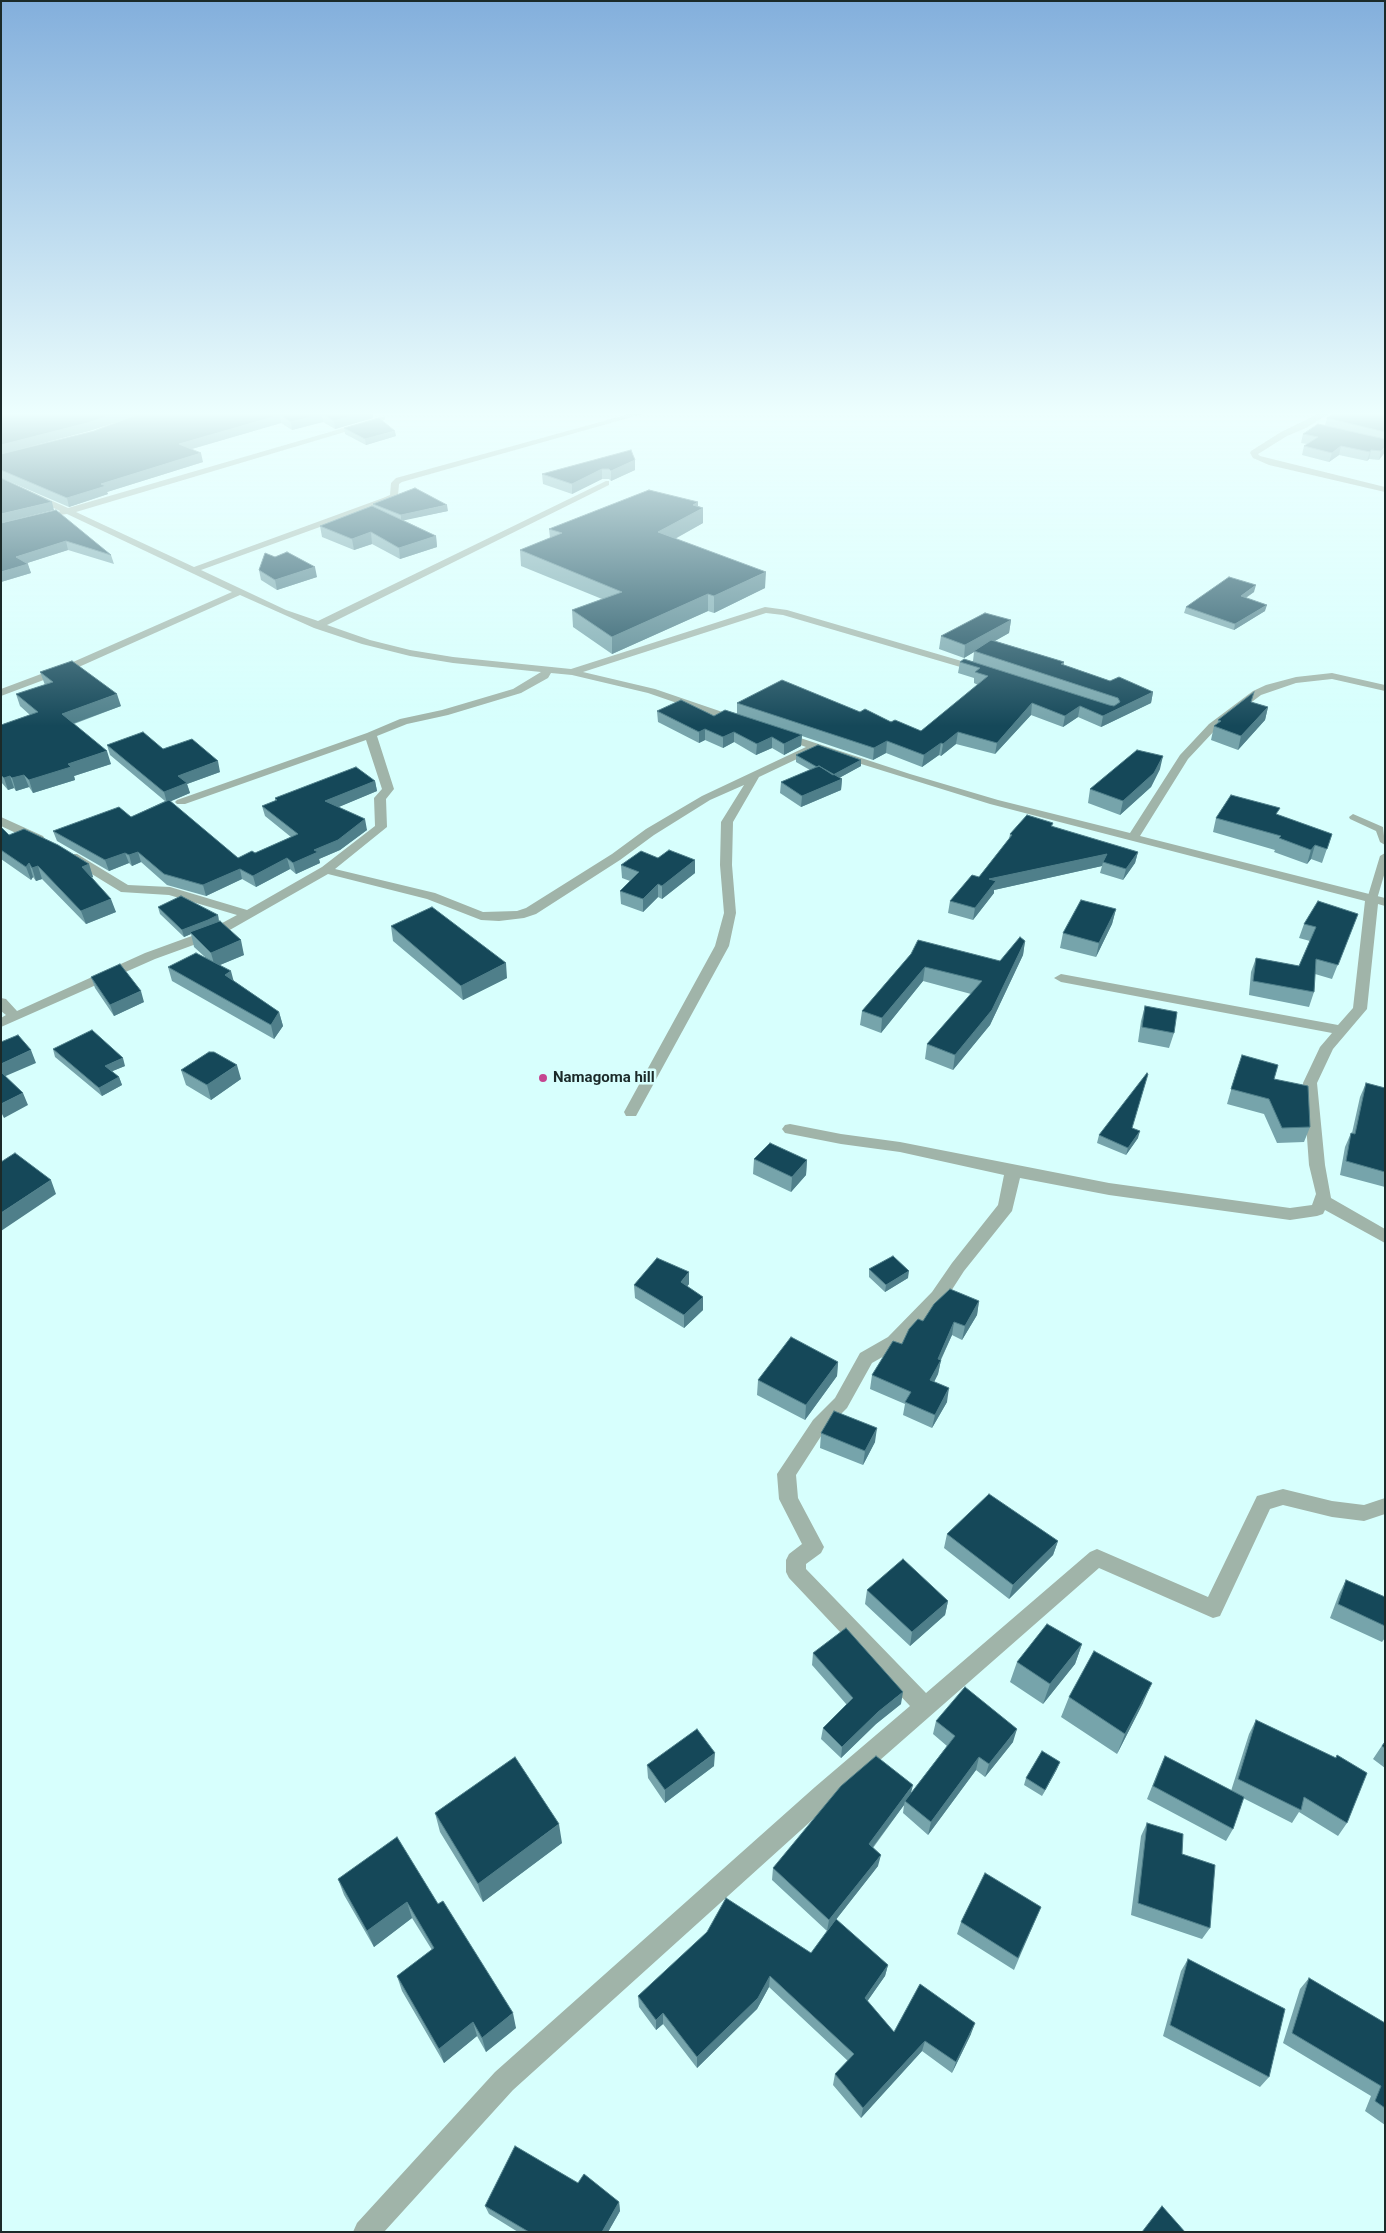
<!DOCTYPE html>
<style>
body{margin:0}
#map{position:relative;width:1386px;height:2233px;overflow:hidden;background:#d7fffd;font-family:Roboto,sans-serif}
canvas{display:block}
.frame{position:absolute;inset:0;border:2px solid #1b2a29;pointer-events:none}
</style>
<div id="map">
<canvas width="1386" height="2233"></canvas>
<div class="frame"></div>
</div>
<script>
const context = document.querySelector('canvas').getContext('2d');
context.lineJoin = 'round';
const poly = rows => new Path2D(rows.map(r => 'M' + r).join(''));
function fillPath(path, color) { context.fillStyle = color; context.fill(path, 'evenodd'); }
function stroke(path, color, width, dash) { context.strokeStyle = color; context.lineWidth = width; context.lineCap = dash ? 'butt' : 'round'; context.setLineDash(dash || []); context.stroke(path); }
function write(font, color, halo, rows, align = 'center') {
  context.font = font + ' Roboto,sans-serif'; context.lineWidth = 5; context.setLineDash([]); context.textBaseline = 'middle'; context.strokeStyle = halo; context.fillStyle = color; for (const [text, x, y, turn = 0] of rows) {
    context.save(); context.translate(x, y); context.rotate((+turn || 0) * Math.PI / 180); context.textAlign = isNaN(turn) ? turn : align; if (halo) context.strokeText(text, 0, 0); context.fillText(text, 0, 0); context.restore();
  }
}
const lane = poly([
 [1353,814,1383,827,1385,845,1380,842,1376,831,1350,819,1349,817,1353,814],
 [1385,853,1385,872,1377,899,1372,902,1369,901,1367,899,1380,856,1385,853]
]);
const street = poly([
 [633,413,646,413,402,482,399,484,398,496,389,502,201,570,286,610,318,621,606,481,609,481,609,485,327,625,370,640,410,650,453,657,571,669,765,607,787,610,982,667,983,669,982,671,974,671,783,615,766,613,583,672,655,689,740,718,741,720,740,722,732,722,648,693,572,675,551,673,548,678,521,693,448,715,407,724,377,736,394,789,386,799,387,827,335,869,435,893,483,912,517,911,526,908,612,854,646,829,702,796,806,747,778,737,777,735,778,733,782,732,910,774,998,800,1130,833,1180,755,1209,724,1253,691,1266,685,1296,677,1332,673,1385,685,1385,691,1332,679,1296,683,1261,695,1217,728,1188,759,1140,836,1385,898,1385,906,1378,904,1367,1009,1333,1049,1317,1083,1325,1165,1331,1198,1385,1229,1385,1243,1325,1210,1323,1214,1317,1216,1290,1220,1109,1195,1020,1178,1012,1211,964,1271,944,1302,900,1347,872,1363,847,1408,825,1430,796,1475,798,1498,824,1547,821,1553,806,1564,806,1569,926,1693,1090,1552,1097,1549,1104,1552,1208,1597,1257,1496,1283,1489,1332,1501,1364,1505,1385,1498,1385,1514,1364,1521,1332,1517,1283,1505,1270,1509,1220,1616,1213,1618,1099,1568,831,1803,513,2090,384,2232,353,2232,357,2223,495,2072,815,1787,910,1706,789,1578,786,1572,786,1560,789,1554,802,1544,779,1499,777,1474,813,1420,835,1398,860,1353,888,1337,932,1292,952,1263,998,1205,1004,1175,900,1152,841,1144,790,1134,785,1133,782,1129,785,1125,790,1124,841,1134,900,1142,1109,1183,1290,1208,1312,1205,1316,1194,1309,1165,1303,1083,1320,1047,1332,1033,1061,982,1054,978,1061,974,1338,1025,1353,1008,1365,901,990,804,816,750,759,777,733,822,732,865,736,913,729,946,636,1116,626,1116,624,1112,715,946,724,913,720,865,721,822,744,785,710,800,654,835,620,860,536,914,524,918,499,921,481,920,427,899,328,874,221,935,155,959,1,1027,1,1018,6,1015,1,1011,1,998,6,999,17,1011,145,953,211,929,237,915,169,895,121,892,69,860,67,857,69,854,77,854,128,885,170,887,247,910,322,867,375,826,374,798,382,789,366,740,185,804,177,804,175,802,177,800,367,733,400,719,442,710,513,689,541,672,453,663,410,656,362,644,314,628,240,595,81,666,1,696,1,689,73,662,232,592,67,514,59,515,58,513,60,511,1,483,1,478,68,508,385,416,385,420,76,512,194,567,383,498,390,495,391,483,396,478,633,413],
 [1320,413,1330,413,1306,428,1287,436,1258,454,1260,456,1385,487,1385,492,1269,465,1253,458,1250,453,1251,451,1281,432,1320,413],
 [1,817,43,836,45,839,43,842,35,842,1,826,1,817]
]);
const wall = poly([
 [1,413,372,413,373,418,335,429,323,422,292,430,281,423,192,449,203,462,107,492,108,494,69,507,1,478],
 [116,422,94,431,9,452,89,431],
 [1385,413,1385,452,1379,460,1369,459,1367,461,1339,455,1329,462,1302,455,1304,446,1307,444,1301,443,1303,434,1325,425,1327,418],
 [344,428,396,436,366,445,345,434],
 [635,460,635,470,611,481,609,479,602,479,572,494,543,484,542,474],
 [373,504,448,511,403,520,436,536,437,547,400,559,372,544,354,550,322,537,320,526,373,507],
 [698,506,703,508,703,523,675,539,765,588,714,613,708,611,612,654,573,627,572,610,602,599,521,566,520,550,550,538,549,529],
 [54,510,111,555,114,564,68,550,27,563,31,573,1,582],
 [275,557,317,577,277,590,261,580,259,570],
 [1254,592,1246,598,1265,611,1234,630,1184,613,1186,607],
 [1011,620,1009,633,995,641,1064,662,1064,665,1110,681,1153,692,1151,703,1101,727,1078,717,1063,727,1031,715,995,754,956,744,941,756,939,755,922,767,886,753,873,760,802,736,801,746,784,755,772,748,756,755,734,742,723,748,705,740,699,743,658,722,657,711,714,716,737,714,737,703,860,712,921,731,978,685,974,683,974,678,958,673,960,662,973,661,974,652,964,658,939,649,941,636],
 [40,672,121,706,74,724,111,764,74,776,75,780,33,793,29,787,16,791,14,788,8,790,1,782,1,725,30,715,20,706,16,694,45,685],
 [1251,702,1268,707,1265,720,1238,750,1211,740,1214,726,1217,724,1218,720],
 [107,745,163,749,220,772,187,784,190,793,170,801,238,858,255,853,291,837,265,816,262,806,275,801,275,798,375,781,377,791,338,807,367,830,340,850,319,859,320,863,296,874,290,869,256,887,242,879,206,896,167,885,141,862,132,866,129,863,109,871,57,841,53,831,131,817,165,801,110,755],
 [796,755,861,760,861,766,839,778,842,779,841,790,801,807,780,793,781,782,810,770,796,762],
 [1160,769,1151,787,1120,815,1088,803,1090,789],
 [1278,815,1332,834,1322,863,1311,859,1307,864,1274,852,1275,850,1213,832,1216,818],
 [1053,823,1052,827,1138,852,1135,863,1123,880,1100,873,1102,866,994,890,994,893,973,920,948,913,950,901,979,877,1009,839,1010,834],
 [1,827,9,835,89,864,93,877,92,877,116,912,86,924,42,879,36,881,33,877,31,880,1,859],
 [658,858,695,860,695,873,662,899,658,897,643,912,621,904,620,891,630,881,622,878,621,865],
 [158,907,218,915,219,922,244,955,220,965,234,981,279,1012,283,1026,274,1039,172,981,168,967,205,957,194,947,191,934,184,937,160,914],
 [1116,909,1112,924,1096,957,1060,948,1063,933],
 [1358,914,1332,979,1315,974,1314,992,1309,1007,1249,995,1251,972,1256,958,1299,966,1310,941,1299,938,1304,924],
 [391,926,507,978,463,1000,393,941],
 [1025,941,1023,955,990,1025,953,1070,925,1059,927,1044,971,994,923,981,881,1033,860,1025,862,1011,911,954,1000,961],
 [91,977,144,1002,114,1016,95,988],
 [1145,1006,1174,1033,1169,1048,1138,1042,1141,1021],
 [53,1049,125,1066,112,1071,119,1077,122,1085,102,1096,55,1057],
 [1237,1069,1310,1127,1304,1142,1277,1143,1264,1114,1227,1104],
 [181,1070,241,1079,211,1100,186,1085],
 [1366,1083,1385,1088,1385,1187,1340,1175,1345,1147,1351,1133,1352,1133,1360,1097],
 [1133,1128,1138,1138,1126,1155,1097,1143,1099,1135],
 [754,1159,807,1160,806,1175,791,1192,753,1174],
 [869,1269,908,1278,885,1292,869,1277],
 [689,1284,687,1286,703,1310,684,1328,635,1298,634,1285],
 [979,1301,977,1315,962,1340,952,1335,941,1360,938,1374,934,1382,947,1402,932,1428,903,1415,905,1404,870,1389,872,1375,923,1321],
 [838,1362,837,1376,805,1420,757,1395,758,1380],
 [821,1433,875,1442,863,1465,820,1448],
 [947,1534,1058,1541,1053,1555,1009,1599,944,1548],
 [1346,1580,1385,1597,1385,1638,1382,1642,1330,1618,1339,1594],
 [867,1590,948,1601,945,1615,910,1646,865,1604],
 [1082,1644,1075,1664,1043,1704,1010,1682,1017,1662],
 [813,1653,901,1704,876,1724,841,1758,821,1739,823,1728,847,1705,812,1665],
 [1069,1697,1143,1703,1117,1754,1061,1717],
 [1256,1720,1335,1758,1337,1755,1347,1823,1338,1836,1299,1812,1292,1823,1243,1798,1233,1829,1226,1841,1147,1799,1159,1769,1165,1756,1231,1791,1249,1734],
 [936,1721,1013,1742,985,1777,976,1770,928,1835,903,1813,904,1805,873,1848,878,1866,827,1931,772,1880,773,1868,911,1793,947,1746,933,1734],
 [1385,1741,1385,1768,1373,1759],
 [647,1765,714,1766,665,1803,648,1778],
 [1057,1769,1042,1796,1024,1785,1026,1778],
 [435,1813,562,1843,483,1902,440,1832],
 [1147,1823,1182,1854,1210,1928,1202,1939,1131,1915,1141,1836],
 [338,1879,438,1904,516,2028,486,2052,477,2036,444,2063,402,1991,397,1976,432,1950,412,1918,374,1947,344,1895],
 [1041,1907,1014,1970,957,1934,961,1922],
 [811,1953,888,1965,885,1976,867,2001,894,2032,971,2034,952,2073,922,2051,861,2118,833,2085,835,2074,848,2061,769,1987,757,2009,697,2068,663,2024,656,2030,639,2007,638,1996],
 [1188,1959,1269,2077,1260,2087,1163,2036,1181,1971],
 [1309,1978,1385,2023,1385,2125,1365,2111,1371,2096,1283,2043,1300,1989],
 [578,2183,619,2202,620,2211,608,2232,518,2232,489,2214,485,2206]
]);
const shadedWall = poly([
 [118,413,145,413,89,431,1,454,1,445],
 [360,413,372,413,373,418,335,429,334,421],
 [322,414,323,422,292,430,291,422],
 [280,415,281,423,181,452,179,444],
 [395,431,396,436,366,445,365,439],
 [1341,446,1339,455,1329,462,1332,453],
 [1385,447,1385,452,1379,460,1381,451],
 [1371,450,1369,459,1367,461,1370,452],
 [201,453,203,462,107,492,108,494,69,507,67,498,101,484],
 [635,460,635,470,611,481,611,471],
 [602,469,602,479,572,494,572,484],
 [52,502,54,510,1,523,1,514],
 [698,502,698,511,703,508,703,523,658,548,658,532,693,505],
 [447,505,448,511,401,521,401,515],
 [371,532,372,544,354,550,352,539],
 [436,536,437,547,400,559,399,548],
 [66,541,68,550,18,566,16,557],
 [28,564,31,573,1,582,1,572],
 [315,567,317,577,277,590,275,580],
 [766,572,765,588,714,613,714,596],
 [1256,585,1254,592,1239,602,1241,596],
 [708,594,708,611,612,654,612,637],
 [1267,605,1265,611,1234,630,1235,624],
 [1011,620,1009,633,975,652,974,651,974,652,964,658,965,645],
 [1153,692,1151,703,1101,727,1103,716],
 [117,694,121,706,66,726,62,714],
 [1032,703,1031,715,995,754,997,743],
 [1080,706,1078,717,1063,727,1065,716],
 [1268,707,1265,720,1238,750,1241,736],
 [705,729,705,740,699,743,699,732],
 [734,732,734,742,723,748,723,737],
 [958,732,956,744,941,756,943,744],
 [802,735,801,746,784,755,784,744],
 [772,737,772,748,756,755,757,744],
 [887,741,886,753,873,760,874,748],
 [941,743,939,755,922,767,924,755],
 [107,751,111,764,74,776,75,780,33,793,29,780,68,764],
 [1163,756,1160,769,1151,787,1120,815,1123,801],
 [861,760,861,766,830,783,831,776],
 [218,761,220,772,187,784,190,793,167,803,164,792,178,776],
 [24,775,29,787,16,791,12,778],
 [10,776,14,788,8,790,4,778],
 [842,779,841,790,801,807,802,796],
 [375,781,377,791,327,812,325,801],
 [365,819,367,830,340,850,319,859,320,863,296,874,293,863],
 [1315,845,1311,859,1307,864,1311,850],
 [138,852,141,862,132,866,129,855],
 [1138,852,1135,863,1123,880,1126,869],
 [125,853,129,863,109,871,105,860],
 [1107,854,1103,862,1102,866,994,890,994,893,973,920,975,908,989,879],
 [287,858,290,869,256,887,253,876],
 [695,860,695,873,662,899,662,886],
 [29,863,33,877,31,880,26,867],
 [89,864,93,877,86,880,82,867],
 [38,866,42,879,36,881,32,868],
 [240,869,242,879,206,896,203,885],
 [658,884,658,897,643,912,643,899],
 [111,899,116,912,86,924,81,911],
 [1116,909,1112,924,1096,957,1099,943],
 [218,915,219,922,190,932,191,934,184,937,182,930],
 [241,940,244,955,215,967,211,953],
 [1025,941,1023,955,990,1025,953,1070,955,1055],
 [506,963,507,978,463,1000,461,986],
 [925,967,923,981,881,1033,882,1018],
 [231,971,235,986,225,975],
 [141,991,144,1002,114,1016,110,1005],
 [279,1012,283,1026,274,1039,271,1025],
 [31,1050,36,1063,1,1078,1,1064],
 [123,1058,125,1066,108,1073,105,1066],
 [237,1065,241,1079,211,1100,207,1085],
 [119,1077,122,1085,102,1096,99,1088],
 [23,1093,28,1105,4,1118,1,1112,1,1104],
 [1140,1131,1138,1138,1126,1155,1128,1148],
 [807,1160,806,1175,791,1192,792,1177],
 [51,1180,56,1194,1,1231,1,1213],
 [909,1271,908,1278,885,1292,886,1285],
 [689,1272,689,1284,681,1295,681,1282],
 [703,1297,703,1310,684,1328,684,1315],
 [979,1301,977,1315,962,1340,965,1326],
 [954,1322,952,1335,940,1361,941,1360,938,1374,928,1394,930,1380,938,1359],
 [838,1362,837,1376,805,1420,806,1405],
 [949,1388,947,1402,932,1428,935,1415],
 [877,1428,875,1442,863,1465,865,1451],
 [1058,1541,1053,1555,1009,1599,1013,1585],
 [948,1601,945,1615,910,1646,912,1632],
 [1082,1644,1075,1664,1043,1704,1050,1684],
 [1152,1683,1143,1703,1117,1754,1125,1734],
 [903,1692,901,1704,876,1724,841,1758,842,1747,878,1712],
 [1017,1729,1013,1742,985,1777,989,1764],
 [715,1753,714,1766,665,1803,665,1790],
 [979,1757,976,1770,928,1835,931,1822],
 [1060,1762,1057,1769,1042,1796,1045,1790],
 [913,1785,910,1797,905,1801,904,1805,866,1856,869,1844],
 [559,1824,562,1843,483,1902,478,1884],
 [881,1855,878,1866,827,1931,829,1920],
 [407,1902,412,1918,374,1947,367,1931],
 [888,1965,885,1976,862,2009,865,1998],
 [770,1976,769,1987,757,2009,697,2068,697,2057],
 [513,2013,516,2028,486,2052,482,2038],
 [663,2013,663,2024,656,2030,656,2020],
 [473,2022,477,2036,444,2063,439,2049],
 [975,2023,971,2034,952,2073,956,2062],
 [925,2041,922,2051,861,2118,863,2108],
 [619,2202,620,2211,608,2232,602,2232]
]);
const building = poly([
 [1,413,118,413,87,423,1,445,1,413],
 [141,413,360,413,334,421,322,414,291,422,280,415,179,444,201,453,101,484,106,486,67,498,1,470,1,454,94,431,141,413],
 [1335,413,1385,413,1385,432,1327,418,1335,413],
 [379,418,395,431,365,439,344,428,379,418],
 [1318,424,1385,439,1385,447,1381,451,1371,450,1370,452,1341,446,1332,453,1304,446,1318,437,1303,434,1318,424],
 [631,450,635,460,611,471,609,469,602,469,572,484,542,474,631,450],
 [1,478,52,502,1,514,1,478],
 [415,488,447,505,401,515,373,504,415,488],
 [649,490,698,502,693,505,703,508,658,532,766,572,714,596,708,594,612,637,572,610,622,592,520,550,562,533,549,529,649,490],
 [372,506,436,536,399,548,371,532,352,539,320,526,372,506],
 [56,510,111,555,66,541,16,557,28,564,1,572,1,523,56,510],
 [287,552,315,567,275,580,259,570,265,553,275,557,287,552],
 [1229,577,1256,585,1241,596,1267,605,1235,624,1186,607,1229,577],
 [985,613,1011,620,965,645,941,636,985,613],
 [991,640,1064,662,1061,664,1110,681,1119,677,1153,692,1103,716,1080,706,1065,716,1032,703,997,743,958,732,943,744,941,743,924,755,887,741,874,748,737,703,782,680,860,712,865,709,891,722,895,720,921,731,988,676,975,672,980,668,960,662,964,659,1109,705,1114,706,1120,702,1118,698,974,651,991,640],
 [72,661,117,694,62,714,107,751,68,764,71,767,29,780,24,775,12,778,10,776,4,778,1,775,1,725,38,712,16,694,53,682,40,672,72,661],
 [1254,692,1251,702,1268,707,1241,736,1214,726,1221,721,1218,720,1254,692],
 [681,700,714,716,725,710,802,735,784,744,772,737,757,744,734,732,723,737,705,729,699,732,657,711,681,700],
 [143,732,163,749,192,739,218,761,178,776,187,783,164,792,107,745,143,732],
 [818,745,861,760,833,775,819,766,817,767,796,755,818,745],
 [1137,750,1163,756,1154,773,1123,801,1090,789,1137,750],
 [819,766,842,779,802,796,781,782,819,766],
 [356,767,375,781,325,801,365,819,338,840,314,850,318,852,293,863,287,858,253,876,240,869,203,885,164,874,138,852,129,855,125,853,105,860,53,831,119,807,131,817,169,800,238,858,252,851,255,853,298,834,262,806,277,800,275,798,356,767],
 [1231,795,1280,808,1276,814,1332,834,1327,849,1315,845,1311,850,1279,838,1281,836,1216,818,1231,795],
 [1027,815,1053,823,1051,826,1138,852,1126,869,1103,862,1107,854,989,879,996,881,975,908,950,901,972,875,979,877,1012,835,1010,834,1027,815],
 [1,827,9,835,24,829,58,845,89,864,82,867,111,899,81,911,38,866,32,868,29,863,26,867,1,850,1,827],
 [669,850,695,860,662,886,658,884,643,899,620,891,639,872,621,865,641,851,658,858,669,850],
 [181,896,218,915,208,920,182,930,158,907,181,896],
 [1081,900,1116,909,1099,943,1063,933,1081,900],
 [1318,901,1358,914,1338,965,1316,959,1314,992,1253,981,1256,958,1299,966,1316,927,1304,924,1318,901],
 [432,907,506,963,461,986,391,926,432,907],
 [220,921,241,940,211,953,190,932,220,921],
 [1020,937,1025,941,992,1010,955,1055,927,1044,982,981,925,967,882,1018,862,1011,911,954,918,940,1000,961,1020,937],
 [196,953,231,971,225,975,279,1012,271,1025,168,967,196,953],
 [120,964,141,991,110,1005,91,977,120,964],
 [1145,1006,1177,1012,1174,1033,1142,1027,1145,1006],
 [92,1030,123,1058,105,1066,119,1077,99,1088,53,1049,92,1030],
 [18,1035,31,1050,1,1064,1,1042,18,1035],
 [209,1052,214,1052,237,1065,207,1085,181,1070,209,1052],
 [1242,1055,1278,1065,1274,1079,1308,1086,1310,1127,1282,1128,1269,1099,1231,1089,1242,1055],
 [1,1072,23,1093,1,1104,1,1072],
 [1147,1073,1148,1074,1132,1128,1140,1131,1128,1148,1099,1135,1147,1073],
 [1366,1083,1385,1088,1385,1172,1346,1161,1351,1133,1355,1134,1366,1083],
 [770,1143,807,1160,792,1177,754,1159,770,1143],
 [15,1153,51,1180,1,1213,1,1162,15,1153],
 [893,1256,909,1271,886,1285,869,1269,893,1256],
 [657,1258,689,1272,681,1282,703,1297,684,1315,634,1285,657,1258],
 [950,1289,979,1301,965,1326,954,1322,938,1359,941,1360,930,1380,949,1388,935,1415,905,1402,911,1392,872,1375,893,1341,902,1344,909,1329,918,1319,923,1321,934,1304,950,1289],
 [791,1337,838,1362,806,1405,758,1380,791,1337],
 [834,1411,877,1428,865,1451,821,1433,834,1411],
 [989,1494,1058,1541,1013,1585,947,1534,989,1494],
 [903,1559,948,1601,912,1632,867,1590,903,1559],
 [1346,1580,1385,1597,1385,1626,1338,1604,1346,1580],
 [1047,1624,1082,1644,1050,1684,1017,1662,1047,1624],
 [846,1628,903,1692,878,1712,842,1747,823,1728,853,1698,813,1653,846,1628],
 [1094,1651,1152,1683,1125,1734,1069,1697,1094,1651],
 [965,1687,1017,1729,989,1764,979,1757,931,1822,905,1801,955,1736,936,1721,965,1687],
 [1256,1720,1336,1758,1337,1755,1367,1773,1347,1823,1304,1797,1301,1810,1238,1779,1256,1720],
 [697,1729,715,1753,665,1790,647,1765,697,1729],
 [1385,1742,1385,1748,1382,1746,1385,1742],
 [1042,1751,1060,1762,1045,1790,1026,1778,1042,1751],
 [876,1756,913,1785,869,1844,881,1855,829,1920,773,1868,841,1786,876,1756],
 [1165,1756,1244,1797,1233,1829,1153,1786,1165,1756],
 [515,1757,559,1824,478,1884,435,1813,515,1757],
 [1147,1823,1183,1834,1182,1854,1215,1865,1210,1928,1138,1903,1147,1823],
 [397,1837,438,1904,443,1901,513,2013,482,2038,473,2022,439,2049,397,1976,434,1948,407,1902,367,1931,338,1879,397,1837],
 [985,1873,1041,1907,1018,1958,961,1922,985,1873],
 [726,1898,811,1953,836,1919,888,1965,865,1998,894,2032,920,1984,975,2023,956,2062,925,2041,863,2108,835,2074,854,2054,770,1976,758,1998,697,2057,663,2013,656,2020,638,1996,707,1932,726,1898],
 [1188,1959,1285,2009,1269,2077,1170,2025,1188,1959],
 [1309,1978,1385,2023,1385,2108,1375,2101,1381,2086,1292,2033,1309,1978],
 [515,2146,578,2183,584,2174,619,2202,602,2232,529,2232,485,2206,515,2146],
 [1162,2206,1185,2232,1142,2232,1162,2206]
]);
const markers = [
 [543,1078,5,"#c54590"]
];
const poiNames = [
 ["Namagoma hill",553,1078]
];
fillPath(lane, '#a0b4a9');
fillPath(street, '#a0b4a9');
fillPath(wall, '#76a4ab');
fillPath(shadedWall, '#4f7f8a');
fillPath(building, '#154859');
stroke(building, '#4f7f8a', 1);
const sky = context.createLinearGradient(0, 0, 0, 726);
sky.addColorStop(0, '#83afdc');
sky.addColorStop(0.57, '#edfffe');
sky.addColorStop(1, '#edfffe00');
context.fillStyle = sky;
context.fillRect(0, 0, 1386, 726);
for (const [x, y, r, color] of markers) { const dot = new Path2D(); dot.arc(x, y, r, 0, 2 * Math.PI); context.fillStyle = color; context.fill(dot); stroke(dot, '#d7fffd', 2); }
write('bold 15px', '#1b2a29', '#d7fffd', poiNames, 'left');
</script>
